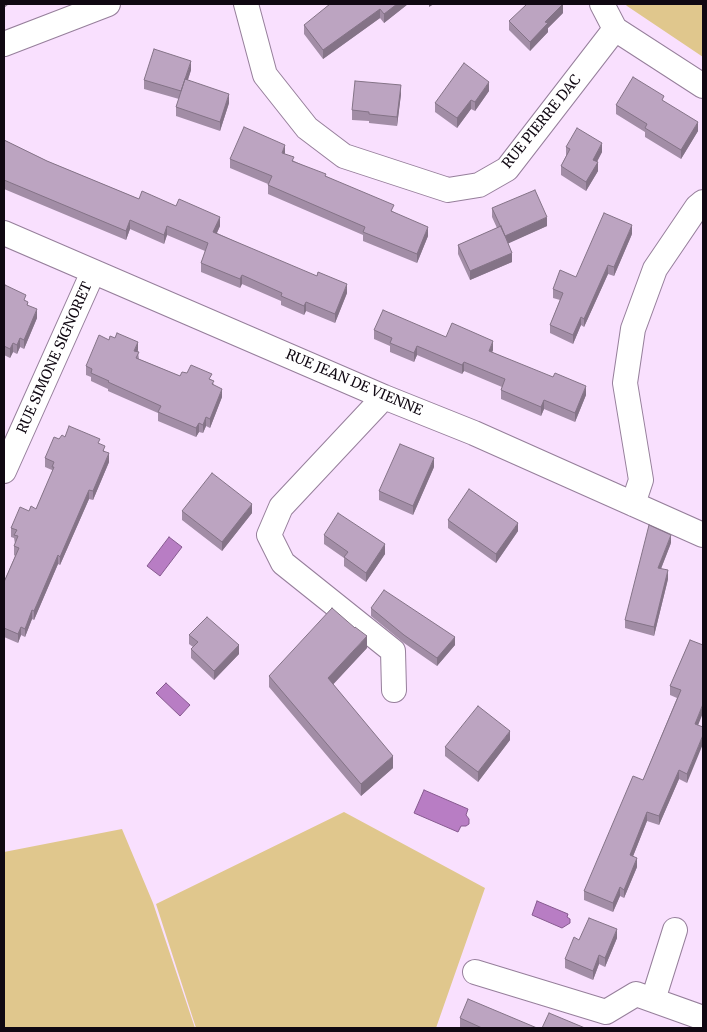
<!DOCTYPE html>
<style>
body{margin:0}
#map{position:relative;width:707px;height:1032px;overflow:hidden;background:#f9e0fe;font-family:Merriweather,serif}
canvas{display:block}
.frame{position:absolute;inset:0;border:5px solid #100812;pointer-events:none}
</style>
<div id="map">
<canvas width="707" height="1032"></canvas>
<div class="frame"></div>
</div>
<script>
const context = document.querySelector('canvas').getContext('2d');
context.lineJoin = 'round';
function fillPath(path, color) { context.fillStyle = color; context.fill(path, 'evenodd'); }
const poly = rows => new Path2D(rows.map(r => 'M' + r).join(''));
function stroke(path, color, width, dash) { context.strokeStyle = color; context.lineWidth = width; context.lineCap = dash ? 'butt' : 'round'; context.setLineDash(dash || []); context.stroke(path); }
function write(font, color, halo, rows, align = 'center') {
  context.font = font + ' Merriweather,serif'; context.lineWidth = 4; context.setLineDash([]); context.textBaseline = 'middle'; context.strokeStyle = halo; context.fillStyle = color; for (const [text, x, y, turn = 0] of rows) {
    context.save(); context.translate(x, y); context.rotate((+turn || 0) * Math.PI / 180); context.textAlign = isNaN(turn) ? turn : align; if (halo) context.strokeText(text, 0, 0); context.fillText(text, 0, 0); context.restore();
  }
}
const green = poly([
 [625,4,703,4,703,57,627,6],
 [344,812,485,888,436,1028,196,1028,156,904],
 [122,829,153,903,195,1028,4,1028,4,852]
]);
const water = poly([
 [169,537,182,547,160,576,147,566,169,537],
 [166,683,190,705,180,716,156,693,166,683],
 [424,790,468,809,466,815,469,819,469,824,466,826,461,826,458,832,414,813,424,790],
 [537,901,568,914,567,917,570,919,570,923,562,928,532,915,537,901]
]);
const street = poly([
 [246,4,265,75,307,128,344,156,448,190,479,185,507,169,615,29],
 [602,4,615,29,703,86],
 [4,44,108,4],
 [4,233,384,397,474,433,703,535],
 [384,397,281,507,269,535,283,563,393,651,394,690],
 [4,471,93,272],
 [633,504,641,480,625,383,633,329,655,269,697,207,703,202],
 [475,972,606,1012,636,994,703,1018],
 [653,1000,675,930]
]);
const wall = poly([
 [347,4,408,4,384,23,380,18,323,59,304,34,304,25],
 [563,13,548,28,548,32,530,51,509,30,509,21],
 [191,70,188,80,229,103,220,131,176,116,176,107,179,99,144,89,144,80],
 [489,91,475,111,471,109,457,128,435,112,435,103],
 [401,94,397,126,369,123,369,121,352,120,352,110],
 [664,101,698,131,681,159,645,137,645,132,616,114,616,105],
 [4,140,47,161,139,199,220,226,217,233,347,293,335,323,306,311,304,315,281,305,281,301,242,284,240,288,201,272,201,263,205,251,167,235,164,244,130,229,126,240,4,189],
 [566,147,602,152,597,162,598,171,586,191,561,175,561,166,566,156],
 [285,154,294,161,326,176,394,212,428,236,417,263,363,241,363,235,268,194,268,184,230,168,230,159],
 [492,208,547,226,508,243,512,262,470,280,458,254,458,245,497,228,492,217],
 [632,234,614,276,608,274,584,327,581,325,573,344,550,333,550,325,560,300,553,298,553,289,576,277],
 [4,289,26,301,28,306,37,318,24,349,20,347,17,354,13,352,10,358,4,355],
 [374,330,446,337,493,350,492,352,586,395,575,422,544,409,541,416,501,399,501,390,502,387,464,371,462,374,417,355,414,362,390,352,390,346,374,339],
 [138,350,138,352,139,359,180,376,187,373,212,380,214,385,222,397,210,428,206,426,203,433,199,432,196,437,158,421,158,413,108,391,108,389,91,381,91,377,86,375,86,366],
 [65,437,100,444,105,452,109,462,93,500,89,499,60,565,58,564,34,620,32,619,25,637,21,635,18,643,4,637,4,582,15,556,14,555,14,546,15,544,14,538,11,537,11,528,29,511,36,509,52,472,52,470,45,467,45,458,59,439],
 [434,467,413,515,379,500,379,491],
 [182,511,252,513,222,551,182,520],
 [448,520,518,531,496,563,448,528],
 [324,535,385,554,366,582,344,566,344,558,324,544],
 [671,543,661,569,668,579,654,636,625,628,625,620],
 [371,608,455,645,437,666,404,643,371,616],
 [189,635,239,654,214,680,191,658,191,649,193,647,189,644],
 [690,640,698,725,687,783,679,779,659,825,647,821,633,856,637,867,624,898,620,896,613,912,584,900,584,891,643,780,677,698,670,695,670,686],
 [367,648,333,684,393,768,361,796,269,687,269,676],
 [510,740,478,782,445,756,445,747],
 [617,938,605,967,599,964,593,980,565,968,565,959,579,940],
 [460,1018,537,1028,460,1028]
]);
const shadedWall = poly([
 [4,4,9,4,4,8],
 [397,4,408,4,384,23,384,14],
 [429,4,434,4,429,7],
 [563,4,563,13,548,28,548,32,530,51,530,42,545,22],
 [380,9,380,18,323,59,323,50],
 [191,61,191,70,181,100,181,91],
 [489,82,489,91,475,111,475,102],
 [401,85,401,94,397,126,397,117],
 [229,94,229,103,220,131,220,122],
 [471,100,471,109,457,128,457,118],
 [698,122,698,131,681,159,681,150],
 [602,143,602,152,593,169,593,160],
 [285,145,285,154,282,153],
 [598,162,598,171,586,191,586,182],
 [220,217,220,226,213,241,213,232],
 [547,217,547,226,505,245,505,236],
 [130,220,130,229,126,240,126,231],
 [632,225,632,234,614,276,614,267],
 [167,226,167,235,164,244,164,235],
 [428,227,428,236,417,263,417,254],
 [512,253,512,262,470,280,470,271],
 [608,265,608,274,584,327,584,319],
 [242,275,242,284,240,288,240,279],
 [347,284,347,293,335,323,335,314],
 [306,302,306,311,304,315,304,306],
 [37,309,37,318,24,349,24,340],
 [581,317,581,325,573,344,573,335],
 [20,338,20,347,17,354,17,345],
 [493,341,493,350,489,360,489,351],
 [138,342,138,350,134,359,134,351],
 [13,343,13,352,10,358,10,349],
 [417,346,417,355,414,362,414,353],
 [464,362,464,371,462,374,462,365],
 [586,386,586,395,575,422,575,413],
 [222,389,222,397,210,428,210,419],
 [544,400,544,409,541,416,541,407],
 [206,417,206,426,203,433,203,425],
 [199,423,199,432,196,437,196,428],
 [109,453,109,462,93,500,93,491],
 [434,458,434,467,413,515,413,506],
 [89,490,89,499,60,565,60,557],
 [252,504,252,513,222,551,222,542],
 [518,523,518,531,496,563,496,554],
 [671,535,671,543,658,576,658,568],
 [385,544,385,554,366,582,366,573],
 [58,555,58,564,34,620,34,611],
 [668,570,668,579,654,636,654,627],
 [32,610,32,619,25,637,25,629],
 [21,627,21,635,18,643,18,634],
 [367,636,367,648,328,690,328,678],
 [455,637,455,645,437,666,437,658],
 [239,645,239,654,214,680,214,671],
 [703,704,703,713,695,733,695,724],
 [510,731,510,740,478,782,478,772],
 [703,735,703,744,687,783,687,774],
 [393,756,393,768,361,796,361,784],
 [679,770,679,779,659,825,659,816],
 [647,812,647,821,630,864,630,855],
 [637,858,637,867,624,898,624,890],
 [620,887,620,896,613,912,613,903],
 [617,929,617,938,605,967,605,958],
 [599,955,599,964,593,980,593,971]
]);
const building = poly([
 [330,4,397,4,384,14,380,9,323,50,304,25,330,4],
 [527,4,563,4,545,22,548,23,530,42,509,21,527,4],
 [154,49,191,61,181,91,144,80,154,49],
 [464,63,489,82,475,102,471,100,457,118,435,103,464,63],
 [633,77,664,96,662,100,698,122,681,150,645,128,647,124,616,105,633,77],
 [185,79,229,94,220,122,176,107,185,79],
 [355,81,401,85,397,117,369,114,369,112,352,110,355,81],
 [244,127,285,145,282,153,294,157,292,161,326,174,325,176,394,205,391,211,428,227,417,254,363,232,365,227,268,185,272,176,230,159,244,127],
 [577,128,602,143,593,160,598,162,586,182,561,166,570,149,566,147,577,128],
 [4,140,47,161,139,199,142,191,176,206,179,199,220,217,213,232,317,276,318,272,347,284,335,314,306,302,304,306,281,296,282,293,242,275,240,279,201,263,208,243,167,226,164,235,130,220,126,231,4,180,4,140],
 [535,190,547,217,505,236,492,208,535,190],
 [604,213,632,225,614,267,608,265,584,319,581,317,573,335,550,325,563,293,553,289,560,270,576,277,604,213],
 [501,226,512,253,470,271,458,245,501,226],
 [5,285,26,295,24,300,28,302,27,305,37,309,24,340,20,338,17,345,13,343,10,349,4,346,4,289,5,285],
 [383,310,446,337,452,323,493,341,489,351,553,377,555,373,586,386,575,413,544,400,541,407,501,390,505,379,464,362,462,365,417,346,414,353,390,343,392,338,374,330,383,310],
 [117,333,138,342,134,351,139,352,136,358,180,376,182,372,187,373,191,365,212,374,209,379,214,381,212,384,222,389,210,419,206,417,203,425,199,423,196,428,158,412,161,406,108,382,109,381,91,373,92,369,86,366,99,335,109,340,110,336,115,338,117,333],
 [69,426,100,439,98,443,105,446,103,451,109,453,93,491,89,490,60,557,58,555,34,611,32,610,25,629,21,627,18,634,4,628,4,582,19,548,14,546,18,536,14,535,17,530,11,528,20,507,29,511,31,506,36,509,54,467,52,467,54,462,45,458,54,437,59,439,62,435,65,437,69,426],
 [400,444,434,458,413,506,379,491,400,444],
 [212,473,252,504,222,542,182,511,212,473],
 [469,489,518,523,496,554,448,520,469,489],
 [338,513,385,544,366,573,344,557,348,552,324,535,338,513],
 [649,525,671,535,658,568,668,570,654,627,625,620,649,525],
 [384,590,455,637,437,658,404,635,371,608,384,590],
 [332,608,355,628,355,627,367,636,328,678,393,756,361,784,269,676,332,608],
 [207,617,239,645,214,671,191,649,198,642,189,635,207,617],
 [690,640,703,645,703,704,695,724,703,727,703,735,687,774,679,770,659,816,647,812,630,855,637,858,624,890,620,887,613,903,584,891,633,776,643,780,681,690,670,686,690,640],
 [478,706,510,731,478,772,445,747,478,706],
 [589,918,617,929,605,958,599,955,593,971,565,959,574,937,579,940,589,918],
 [468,999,537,1028,482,1028,460,1018,468,999],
 [549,1013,585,1028,542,1028,549,1013]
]);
const streetNames = [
 ["RUE PIERRE DAC",542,122,-51],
 ["RUE SIMONE SIGNORET",55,358,-66],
 ["RUE JEAN DE VIENNE",354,383,23]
];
fillPath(green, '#e0c78d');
fillPath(water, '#b87dc4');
stroke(water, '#865a8f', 1);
stroke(street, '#967f9b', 26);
stroke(street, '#fff', 24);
fillPath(wall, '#a28da6');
fillPath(shadedWall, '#847387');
fillPath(building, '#bca4c1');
stroke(building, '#847387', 1);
write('14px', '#100812', '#fff', streetNames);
</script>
